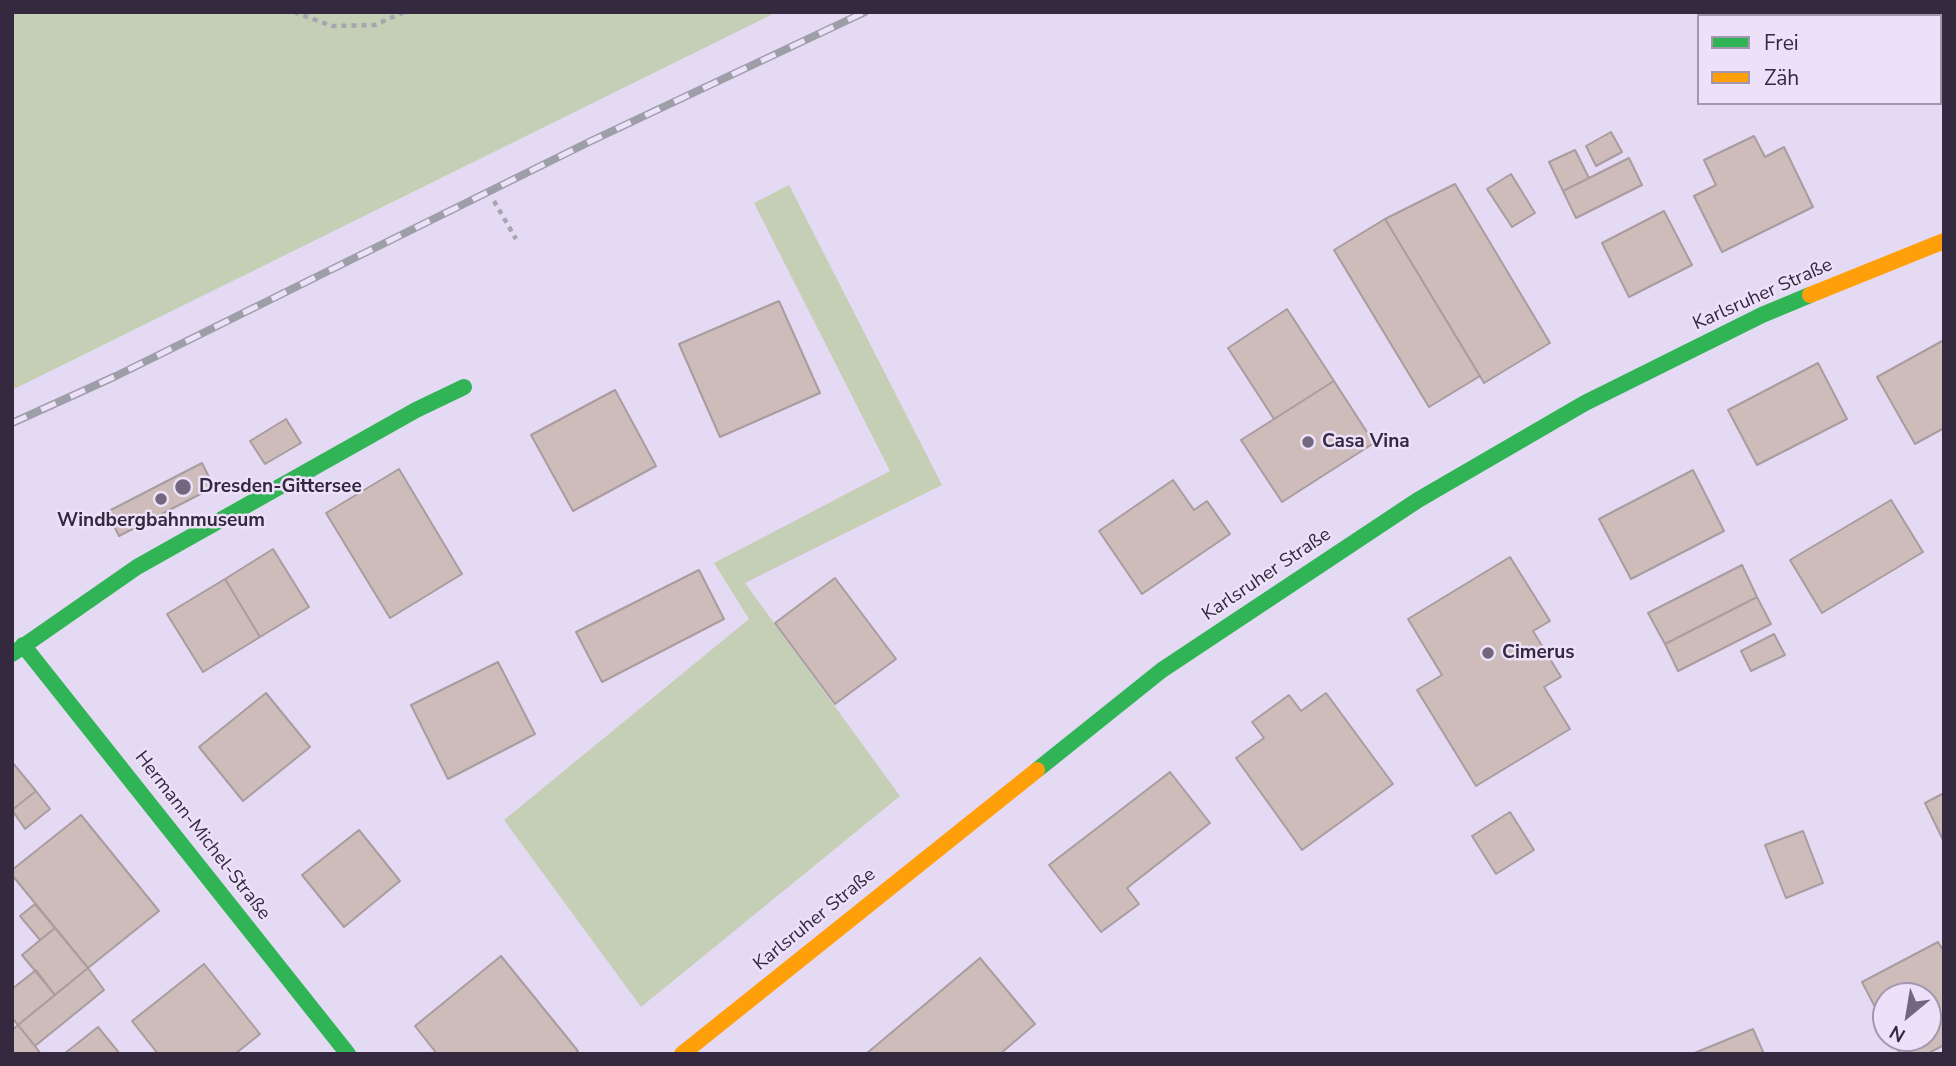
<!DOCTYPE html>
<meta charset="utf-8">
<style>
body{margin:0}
#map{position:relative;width:1956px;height:1066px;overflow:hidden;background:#e5daf4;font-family:"Nunito Sans",sans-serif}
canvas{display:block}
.frame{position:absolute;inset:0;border:14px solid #34293f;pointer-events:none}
.legend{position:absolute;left:1697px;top:14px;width:245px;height:91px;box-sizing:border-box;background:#ece1f9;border:2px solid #a297af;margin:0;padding:9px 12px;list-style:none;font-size:21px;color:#34293f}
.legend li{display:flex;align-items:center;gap:14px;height:35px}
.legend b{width:35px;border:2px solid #a297af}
.north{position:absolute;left:1872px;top:982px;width:70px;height:70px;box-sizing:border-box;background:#ece1f9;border:2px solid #a297af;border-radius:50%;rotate:210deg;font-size:19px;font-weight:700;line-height:28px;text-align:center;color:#34293f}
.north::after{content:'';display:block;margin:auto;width:24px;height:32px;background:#72677e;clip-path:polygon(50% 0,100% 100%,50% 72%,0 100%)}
</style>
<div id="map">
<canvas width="1956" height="1066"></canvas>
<div class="frame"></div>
<ul class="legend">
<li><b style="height:9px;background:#30b455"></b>Frei</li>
<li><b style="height:9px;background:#ff9f0a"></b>Zäh</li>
</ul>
<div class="north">N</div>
</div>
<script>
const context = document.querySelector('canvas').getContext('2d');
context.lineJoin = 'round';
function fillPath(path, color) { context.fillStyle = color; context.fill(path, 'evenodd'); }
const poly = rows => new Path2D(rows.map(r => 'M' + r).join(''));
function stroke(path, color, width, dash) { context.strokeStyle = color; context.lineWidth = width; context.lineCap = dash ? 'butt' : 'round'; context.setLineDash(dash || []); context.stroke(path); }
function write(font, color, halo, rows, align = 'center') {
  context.font = font + ' "Nunito Sans",sans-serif'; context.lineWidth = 5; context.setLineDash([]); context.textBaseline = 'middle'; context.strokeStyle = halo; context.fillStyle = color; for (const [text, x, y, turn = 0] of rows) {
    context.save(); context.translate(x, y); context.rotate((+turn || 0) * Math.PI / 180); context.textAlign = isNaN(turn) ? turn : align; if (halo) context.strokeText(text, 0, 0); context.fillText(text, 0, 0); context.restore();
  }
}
const green = poly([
 [12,12,777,12,12,390],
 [789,185,942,485,745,583,900,796,641,1007,504,820,749,619,714,563,890,471,754,203]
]);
const building = poly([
 [1874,12,1944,12,1944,82,1940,79,1940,16,1878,16,1874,12],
 [1611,132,1622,152,1596,166,1586,146,1611,132],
 [1754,136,1765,157,1784,147,1813,207,1722,252,1694,196,1716,185,1704,160,1754,136],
 [1575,150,1589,178,1563,191,1549,162,1575,150],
 [1629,158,1642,185,1576,218,1563,191,1629,158],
 [1511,174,1535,213,1512,227,1487,189,1511,174],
 [1455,184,1550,343,1484,383,1385,219,1455,184],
 [1664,211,1692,265,1629,297,1602,243,1664,211],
 [1385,219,1480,376,1429,407,1334,250,1385,219],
 [779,301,820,393,720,437,679,344,779,301],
 [1287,309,1334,381,1274,419,1228,348,1287,309],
 [1944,340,1944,428,1915,444,1877,377,1944,340],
 [1818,363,1847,419,1757,465,1728,410,1818,363],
 [1334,381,1374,443,1282,502,1241,440,1334,381],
 [615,390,656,466,573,511,531,435,615,390],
 [286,419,301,443,265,464,250,441,286,419],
 [202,463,214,487,119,536,107,512,202,463],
 [399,469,462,574,390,618,326,513,399,469],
 [1693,470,1724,531,1631,579,1599,519,1693,470],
 [1173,480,1194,510,1207,501,1230,534,1142,594,1099,531,1173,480],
 [1891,500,1923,552,1822,613,1790,560,1891,500],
 [273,549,309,607,260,637,225,579,273,549],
 [1510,557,1550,621,1533,631,1561,677,1544,687,1570,729,1476,786,1417,690,1442,675,1408,619,1510,557],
 [1742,565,1757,597,1665,644,1648,613,1742,565],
 [699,570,724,619,602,682,576,632,699,570],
 [835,578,896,659,835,704,775,623,835,578],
 [225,579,260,637,203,672,167,614,225,579],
 [1757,597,1771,624,1678,671,1665,644,1757,597],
 [1774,634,1785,655,1751,671,1741,651,1774,634],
 [498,662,535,734,448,779,411,705,498,662],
 [266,693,310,747,243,801,199,747,266,693],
 [1326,693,1393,784,1302,850,1236,758,1264,738,1252,722,1289,695,1301,711,1326,693],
 [12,762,36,791,12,810,12,762],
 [1170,772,1210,823,1127,888,1139,904,1101,932,1049,865,1170,772],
 [36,791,50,809,25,829,12,810,36,791],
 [1944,793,1944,842,1925,803,1944,793],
 [1510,812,1534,850,1496,874,1472,836,1510,812],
 [81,815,159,911,88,968,12,875,12,870,81,815],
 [359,830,400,881,344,927,302,875,359,830],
 [1803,831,1823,883,1786,898,1765,845,1803,831],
 [35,904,55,928,40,940,20,916,35,904],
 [55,928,88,968,55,995,22,955,55,928],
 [1938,942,1944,952,1944,1045,1927,1054,1900,1054,1891,1038,1928,1038,1928,996,1886,996,1886,1028,1862,982,1938,942],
 [501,956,578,1051,574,1054,437,1054,415,1026,501,956],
 [980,958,1035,1024,1000,1054,866,1054,980,958],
 [204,964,260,1034,235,1054,158,1054,132,1021,204,964],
 [88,968,104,990,35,1046,18,1025,88,968],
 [36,970,55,995,18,1025,12,1018,12,989,36,970],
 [18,1025,35,1046,41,1054,12,1054,12,1030,18,1025],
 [98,1027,120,1054,64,1054,98,1027],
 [1753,1029,1764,1054,1692,1054,1753,1029]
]);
const path = poly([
 [294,12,332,26,375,25,404,12],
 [494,201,516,239]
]);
const fast = poly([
 [23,645,348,1054],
 [12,654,137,567,416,410,464,387],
 [1037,770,1162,670,1418,500,1585,403,1762,315,1810,295]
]);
const slow = poly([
 [1810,295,1944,241],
 [682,1054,1037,770]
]);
const rail = poly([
 [12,423,116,376,591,141,865,12]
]);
const markers = [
 [1308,442,7,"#72677e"],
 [183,487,9,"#72677e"],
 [161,499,7,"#72677e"],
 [1488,653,7,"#72677e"]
];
const streetNames = [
 ["Karlsruher Straße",1763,295,-24],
 ["Karlsruher Straße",1267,575,-34],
 ["Hermann-Michel-Straße",202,836,52],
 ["Karlsruher Straße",815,920,-39]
];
const poiNames = [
 ["Casa Vina",1322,442],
 ["Dresden-Gittersee",199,487],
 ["Windbergbahnmuseum",161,521,"center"],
 ["Cimerus",1502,653]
];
fillPath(green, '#c5cfb5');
fillPath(building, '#cebcba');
stroke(building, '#a99c9f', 2);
stroke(path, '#a5a6b0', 4.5, [5, 5]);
stroke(fast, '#30b455', 16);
stroke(slow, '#ff9f0a', 16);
stroke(rail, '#9e9ea9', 8);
stroke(rail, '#ece1f9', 5, [16]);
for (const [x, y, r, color] of markers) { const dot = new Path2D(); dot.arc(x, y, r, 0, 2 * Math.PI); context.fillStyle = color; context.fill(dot); stroke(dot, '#ece1f9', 2.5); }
write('19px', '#34293f', '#ece1f9', streetNames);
write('bold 19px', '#34293f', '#ece1f9', poiNames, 'left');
</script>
